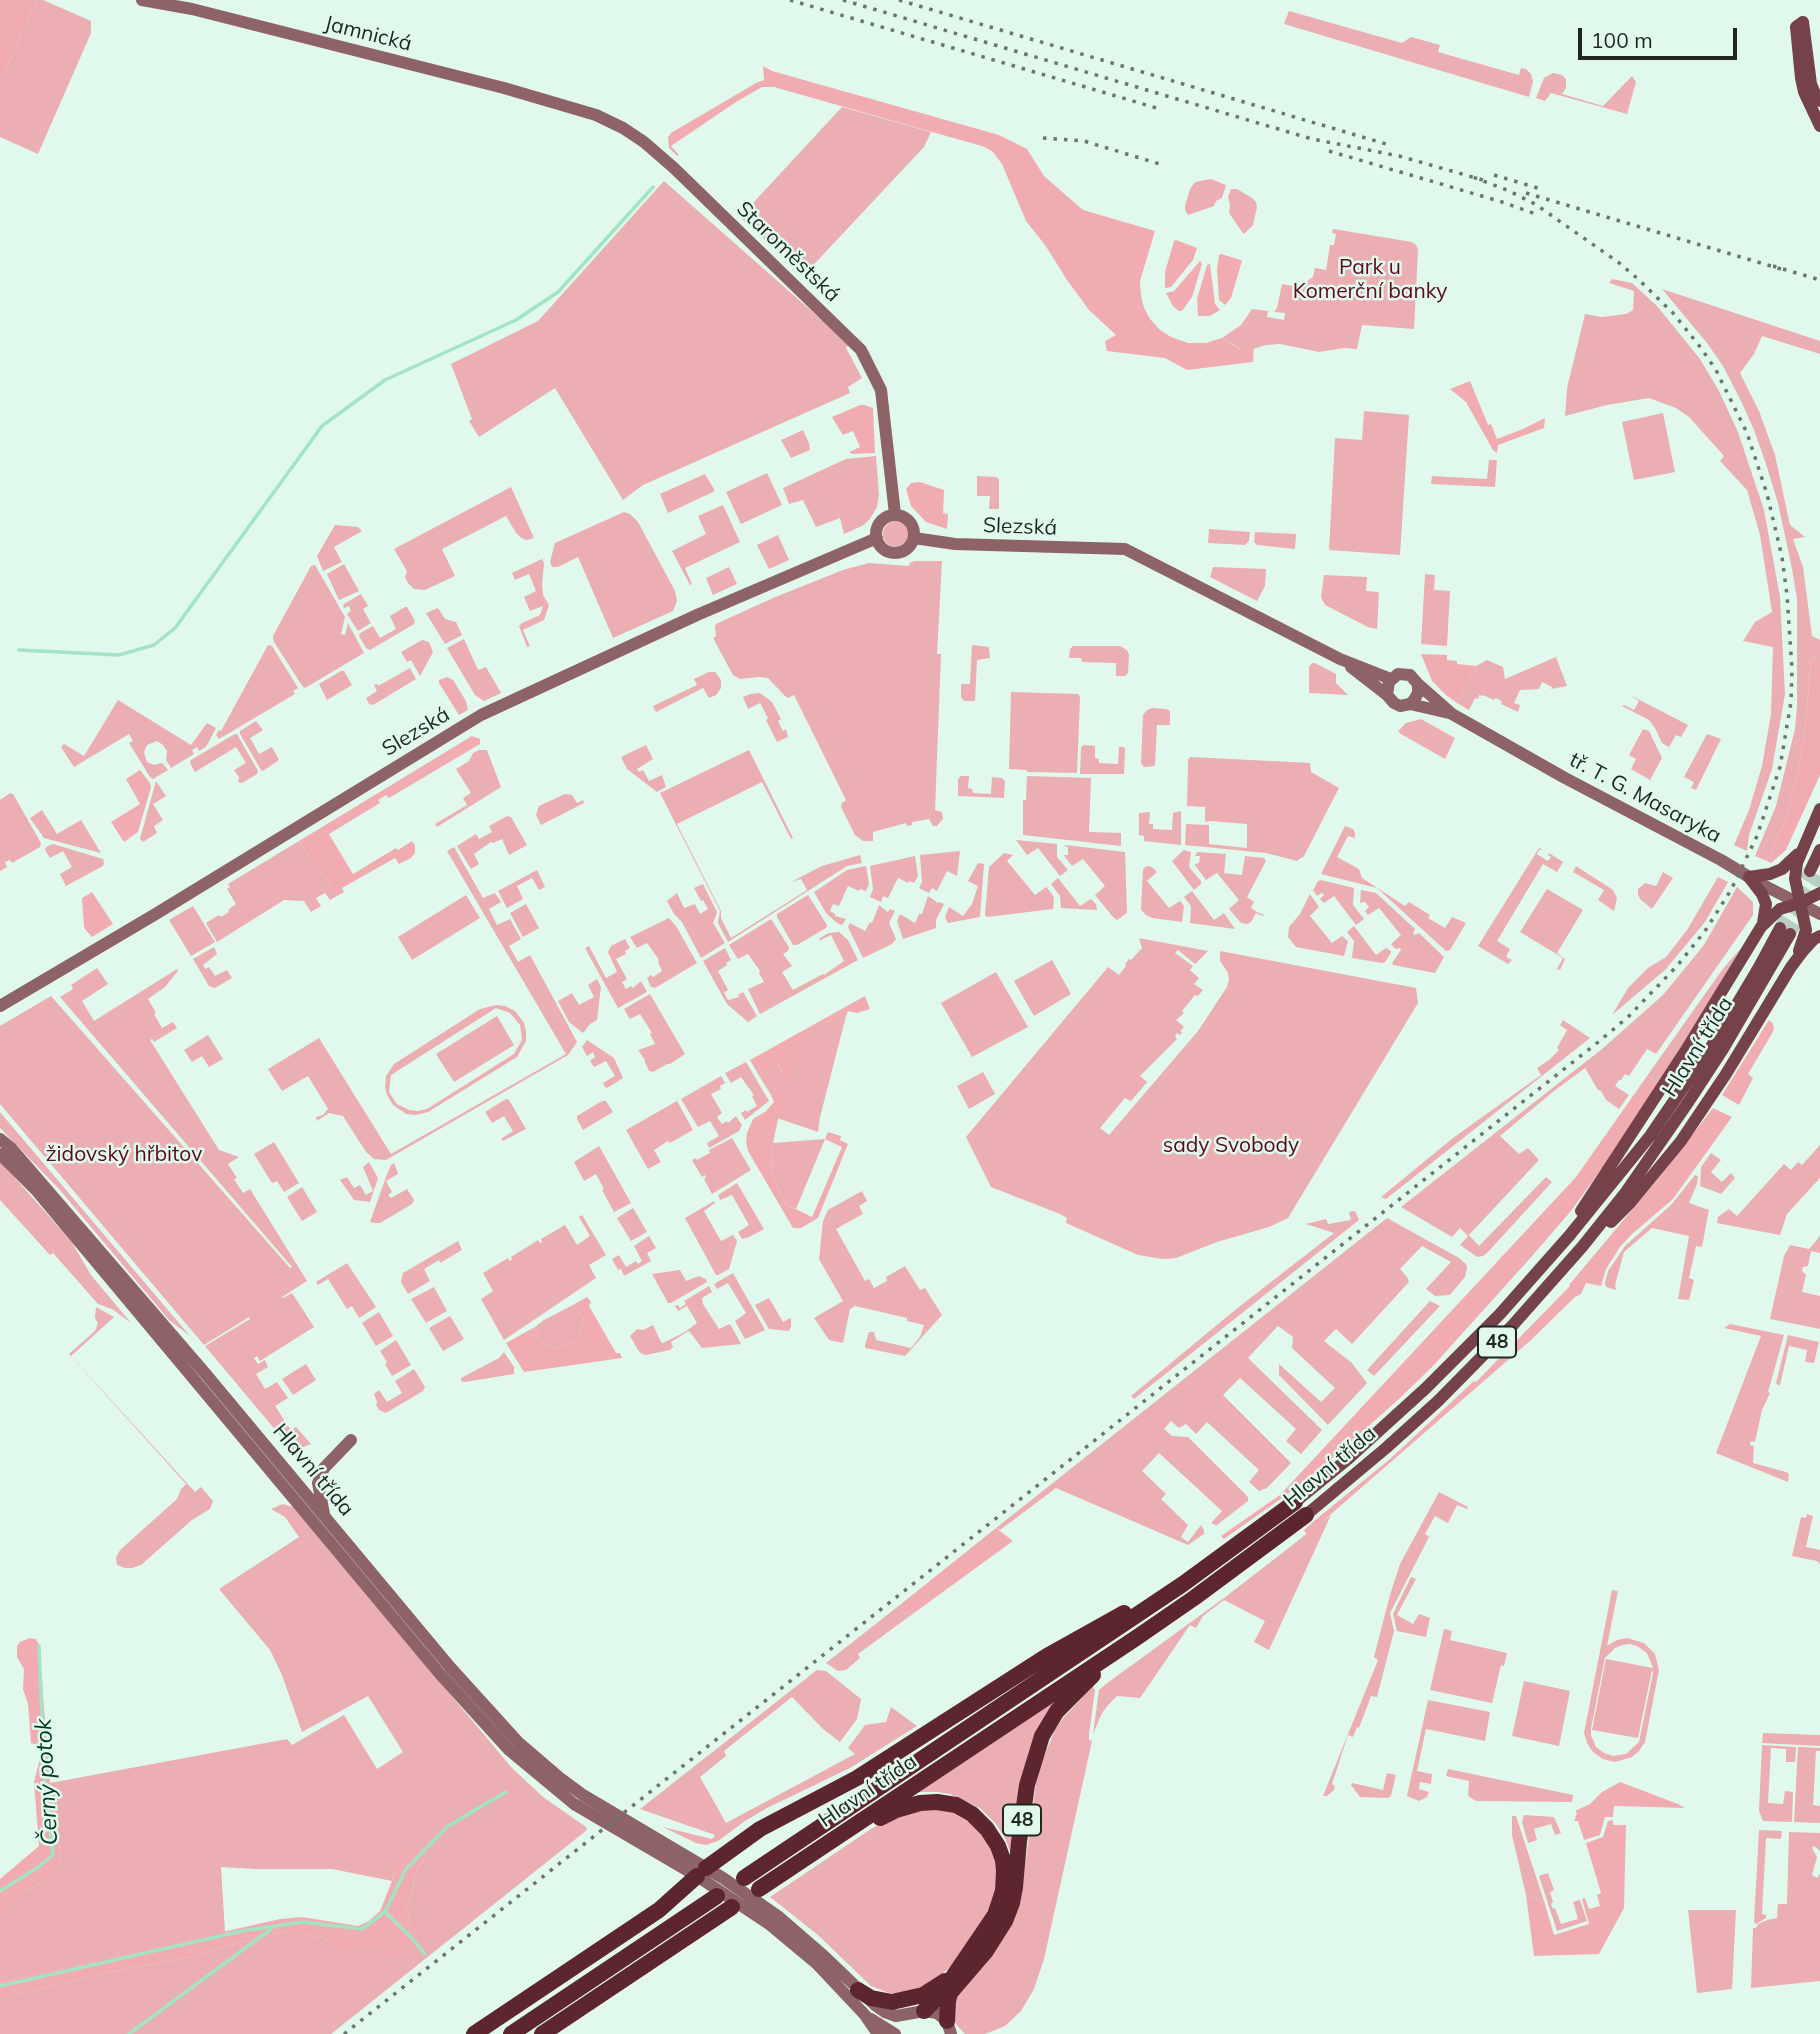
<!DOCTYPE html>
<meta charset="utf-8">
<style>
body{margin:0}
#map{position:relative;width:1820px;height:2034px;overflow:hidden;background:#e1f9ec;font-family:Mulish,sans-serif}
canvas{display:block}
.scale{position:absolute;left:1578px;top:28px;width:159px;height:32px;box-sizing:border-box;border:4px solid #1e2622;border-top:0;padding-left:9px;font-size:21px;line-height:24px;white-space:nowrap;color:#1e2622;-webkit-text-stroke:5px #e1f9ec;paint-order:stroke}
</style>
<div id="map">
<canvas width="1820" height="2034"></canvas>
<div class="scale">100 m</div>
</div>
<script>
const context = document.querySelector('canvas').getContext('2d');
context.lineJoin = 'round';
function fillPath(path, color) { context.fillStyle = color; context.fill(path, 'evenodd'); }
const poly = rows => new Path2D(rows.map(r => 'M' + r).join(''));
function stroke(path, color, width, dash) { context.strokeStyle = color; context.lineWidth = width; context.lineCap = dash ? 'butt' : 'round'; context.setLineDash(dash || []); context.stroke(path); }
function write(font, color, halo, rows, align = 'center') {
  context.font = font + ' Mulish,sans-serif'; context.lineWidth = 5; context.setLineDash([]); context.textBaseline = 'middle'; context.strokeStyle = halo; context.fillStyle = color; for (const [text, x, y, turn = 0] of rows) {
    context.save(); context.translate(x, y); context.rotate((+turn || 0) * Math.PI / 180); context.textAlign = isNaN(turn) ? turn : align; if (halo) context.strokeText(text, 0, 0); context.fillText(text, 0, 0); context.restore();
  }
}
const green = poly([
 [37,0,43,0,91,21,91,33,38,154,0,137,0,82],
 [1289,11,1402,43,1411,37,1440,45,1438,52,1519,75,1521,68,1526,69,1531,74,1533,82,1529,97,1284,24],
 [1553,73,1562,75,1566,79,1566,88,1562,94,1603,106,1632,76,1636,82,1627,114,1551,93,1545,101,1536,98,1544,78],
 [842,107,931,132,924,147,804,275,740,217],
 [1211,179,1226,185,1222,198,1216,201,1214,206,1188,215,1185,210,1185,206,1190,189,1195,182],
 [664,181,849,344,846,348,862,378,848,387,850,393,643,485,623,500,555,388,479,437,469,421,472,419,451,364,538,321],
 [1231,189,1237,189,1252,198,1256,202,1257,207,1253,225,1244,234,1242,232,1229,213,1230,205,1228,197],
 [1333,229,1412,242,1416,245,1418,249,1414,329,1362,325,1357,349,1344,348,1319,352,1280,344,1266,345,1253,349,1254,345,1241,349,1222,338,1241,325,1252,309,1268,311,1267,317,1284,320,1285,313,1274,312,1277,308,1282,284,1298,287,1313,277,1315,268,1326,270,1330,245,1334,245,1336,234,1332,233],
 [1612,279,1632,283,1657,306,1700,359,1719,391,1738,432,1764,510,1780,597,1785,694,1772,769,1749,835,1747,851,1734,845,1749,810,1762,766,1771,714,1773,647,1743,641,1755,622,1772,612,1760,535,1747,490,1720,461,1724,456,1689,417,1676,408,1649,398,1607,405,1565,416,1567,388,1585,314,1602,317,1626,314,1633,310,1634,291,1609,283],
 [1662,289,1820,341,1820,354,1762,336,1754,354,1740,373,1759,411,1775,455,1790,525,1805,537,1793,539,1803,567,1812,636,1820,640,1820,659,1811,658,1806,721,1799,769,1785,821,1767,861,1755,856,1776,806,1795,729,1797,707,1797,599,1792,569,1778,503,1766,464,1754,430,1742,403,1723,366,1707,343],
 [1364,411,1409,415,1400,555,1329,550,1335,438,1362,440],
 [1663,413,1675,472,1634,480,1622,422],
 [803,430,809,443,810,450,791,458,781,440],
 [876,456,879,495,877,507,870,519,862,526,844,534,840,518,816,527,803,500,789,504,783,488,846,459],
 [1489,460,1497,460,1495,487,1431,484,1432,476,1487,479],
 [767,473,782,505,741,524,726,492],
 [705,474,715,491,668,513,660,494],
 [977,476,996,477,999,479,999,509,989,509,990,496,977,496],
 [511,487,534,538,527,540,523,539,516,533,506,516,442,549,455,576,425,590,414,589,408,583,405,577,407,571,394,549],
 [723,505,740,542,685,568,692,584,690,585,672,551,706,534,698,516],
 [624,512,630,514,638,522,675,591,677,601,673,611,613,638,578,557,558,567,552,567,550,562,555,543],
 '883 534a13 13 0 1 1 26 0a13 13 0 1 1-26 0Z',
 [335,525,358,527,362,531,334,547,342,562,323,571,317,556],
 [1209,529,1250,532,1249,541,1245,545,1208,543],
 [1255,532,1296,534,1295,549,1257,545,1254,542],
 [778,535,789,560,769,569,757,545],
 [542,559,544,563,542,585,543,595,549,605,544,620,523,630,530,646,527,647,519,626,522,623,540,615,543,606,530,611,524,597,536,591,529,574,515,580,512,573],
 [914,561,942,561,937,654,941,654,935,810,942,812,943,819,937,826,933,826,929,819,912,822,912,825,907,826,906,823,873,832,873,841,863,841,855,835,841,807,842,803,846,800,794,695,788,698,785,696,768,678,759,677,740,679,733,675,713,638,716,636,715,627,716,624,773,598,843,570,869,563,909,566,910,563],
 [344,564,359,591,339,600,327,574],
 [315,565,345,617,341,634,345,635,348,623,364,653,305,688,303,687,274,642,273,636,311,566],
 [729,567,737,584,713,595,706,578],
 [1213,567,1266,569,1265,586,1257,601,1210,577],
 [1425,574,1435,575,1434,590,1450,591,1447,646,1421,644],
 [1324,575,1367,577,1366,591,1378,592,1379,594,1377,629,1368,627,1325,605,1321,597],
 [361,594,368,606,363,609,371,623,358,631,347,614,351,611,349,606,344,608,343,606,344,604],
 [405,607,407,607,415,621,414,624,370,650,366,648,359,636,360,633,373,626,380,638,396,629,390,616],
 [438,608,445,619,456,622,462,635,445,644,426,613],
 [464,639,478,670,486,667,501,693,484,701,475,695,447,648],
 [422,640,429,642,433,652,420,676,411,660,407,662,401,652],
 [268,645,272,646,298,688,293,691,295,694,219,739,216,735,219,730,221,731],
 [972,645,989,647,990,658,977,660,975,701,964,701,961,697,961,684,970,684],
 [1073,646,1120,646,1127,650,1129,655,1128,673,1125,676,1116,676,1116,663,1082,662,1081,658,1069,658,1070,649],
 [1556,657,1567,686,1551,689,1552,687,1542,682,1539,689,1520,690,1514,703,1520,705,1518,712,1501,704,1502,702,1499,699,1495,698,1494,700,1483,695,1482,696,1479,695,1478,699,1475,698,1469,710,1457,703,1476,666,1487,660,1503,667,1505,679],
 [1312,663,1315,663,1336,674,1336,683,1348,695,1309,693,1309,667],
 [410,668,416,679,373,705,369,704,366,698,377,691,374,685,377,684,378,686],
 [341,671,344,671,352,685,327,700,319,684],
 [709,672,715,672,721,680,721,688,716,695,709,698,703,688,656,712,653,706,697,685,694,679],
 [1011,692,1078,694,1080,697,1077,773,1027,772,1027,770,1009,769],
 [760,693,772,702,781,719,778,721,783,731,786,729,788,737,777,742,766,720,768,718,760,703,748,709,743,697,750,694],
 [1630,695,1688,725,1681,737,1676,735,1669,747,1662,743,1655,728,1649,720,1622,706,1624,705,1634,710,1639,701],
 [118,700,191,745,207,723,216,728,206,747,199,751,197,747,192,750,194,754,171,768,166,760,167,751,163,745,157,741,147,745,144,752,147,762,154,765,162,763,168,770,153,779,150,777,129,743,133,741,129,734,74,767,61,747,64,744,84,756],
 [1152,708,1166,709,1170,711,1170,725,1157,725,1155,766,1144,767,1141,763,1143,715,1147,710],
 [1421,719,1455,738,1445,759,1401,734,1398,731,1406,723],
 [256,721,263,730,250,738,259,754,272,747,279,760,263,771,261,770,240,734,240,731],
 [1643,729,1649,731,1662,758,1650,780,1631,769,1636,759,1629,755],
 [237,734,258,771,257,774,242,783,238,782,239,777,234,770,246,763,236,747,195,772,190,763,191,760,233,735],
 [1707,734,1721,739,1696,790,1691,788,1694,782,1684,777],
 [646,745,653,759,637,769,639,772,643,770,649,781,662,775,666,787,657,792,627,769,621,757],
 [1084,745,1095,746,1095,758,1099,759,1099,763,1118,764,1119,747,1124,747,1125,750,1124,774,1080,774,1081,747],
 [479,750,487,750,501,787,437,827,435,824,467,805,463,798,471,793,456,769,469,761,473,753],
 [749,750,793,838,791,839,762,782,677,824,721,911,721,918,731,938,807,890,801,879,791,882,822,866,860,855,862,863,847,866,728,942,718,923,720,911,660,793],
 [1190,757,1310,763,1311,772,1339,788,1304,856,1297,861,1266,853,1185,845,1186,824,1209,825,1209,844,1247,848,1247,824,1210,821,1205,822,1205,807,1187,806,1188,760],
 [961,776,969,776,968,788,972,789,973,793,991,794,992,777,1002,778,1005,781,1004,798,958,796,958,779],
 [1027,776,1091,778,1089,832,1121,833,1121,846,1023,835,1023,800,1026,800],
 [156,781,166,796,153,804,163,820,154,826,157,833,143,842,140,839],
 [10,793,13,794,41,843,40,847,12,863,10,860,5,862,7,867,0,871,0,800],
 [565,794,572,795,577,803,583,800,584,803,541,825,536,815,539,806],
 [42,810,57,834,81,820,101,853,44,838,30,818],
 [1181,811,1181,845,1144,841,1144,836,1139,835,1139,813,1150,812,1149,824,1153,824,1153,829,1172,830,1173,813],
 [507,816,511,817,527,845,509,855,502,839,493,843,491,842,474,854,479,864,471,869,457,846,476,834,479,839,492,832,489,826],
 [1345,826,1353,829,1355,833,1355,838,1348,836,1337,857,1359,869,1362,878,1405,906,1409,902,1430,915,1428,918,1445,928,1452,917,1466,923,1450,950,1446,951,1377,888,1321,874],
 [1016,840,1057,844,1057,857,1068,870,1060,876,1038,848,1027,855],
 [299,841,337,896,330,900,325,893,316,898,321,906,311,912,304,901,284,900,217,942,206,923,219,915,221,917,229,912,228,910,236,904,227,889,230,887,228,884],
 [53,844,103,859,104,863,103,866,66,886,60,874,72,867,63,851,50,858,45,850,46,847],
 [1066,845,1125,852,1127,913,1117,920,1113,917,1095,895,1105,886,1083,859,1072,866,1065,857,1064,855,1068,855,1068,847,1064,846],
 [454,847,483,898,495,893,501,902,489,909,497,925,510,919,521,939,509,946,518,962,530,955,577,1042,568,1055,386,1160,374,1159,366,1152,343,1116,329,1113,317,1121,316,1117,323,1115,328,1109,308,1076,282,1091,268,1069,319,1038,391,1154,566,1054,447,851],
 [1539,848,1543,850,1539,850,1537,854,1548,861,1551,857,1548,855,1549,853,1563,862,1557,872,1543,864,1497,941,1510,949,1506,957,1512,960,1508,964,1478,946],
 [1184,850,1191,852,1189,867,1201,881,1201,884,1194,890,1172,861],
 [960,851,957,876,947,871,937,891,932,888,929,893,919,888,922,882,920,855],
 [1197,852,1226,854,1224,873,1242,875,1245,856,1264,858,1266,861,1247,897,1254,902,1251,908,1257,912,1264,915,1263,916,1256,913,1251,922,1247,924,1241,923,1229,909,1239,900,1217,873,1206,880,1195,865,1195,864,1199,863,1200,856,1195,856],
 [1004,853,1013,855,1007,861,1035,895,1046,887,1048,889,1054,897,1053,909,987,917,985,915,989,867],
 [915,856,918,876,914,883,909,881,908,883,898,878,888,898,883,896,881,902,870,897,873,889,870,866],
 [978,863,984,864,980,917,948,923,945,917,949,907,963,916,972,904,978,886,968,881],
 [866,866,869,884,866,891,860,889,859,891,848,886,839,906,833,904,830,911,835,914,835,916,846,919,842,925,837,923,826,913,814,892,847,870],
 [1147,866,1152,867,1157,872,1147,881,1169,908,1180,901,1184,906,1182,922,1152,918,1146,915,1141,910,1143,869],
 [1576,866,1613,890,1617,898,1614,911,1598,900,1604,890,1573,872],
 [537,870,545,887,539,890,532,878,517,886,523,899,507,908,498,891],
 [1663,872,1673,878,1652,909,1641,900,1638,895,1638,889,1645,883,1656,886],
 [1718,877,1728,882,1705,922,1665,970,1612,1015,1628,988,1648,968,1666,957,1687,930],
 [1058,878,1080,906,1091,899,1096,904,1097,910,1061,908,1060,896,1051,884],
 [1321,880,1354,888,1353,905,1364,919,1356,925,1334,896,1324,903,1320,899,1324,895,1322,893,1317,896,1313,890,1318,881],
 [703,884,717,912,713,923,725,943,701,958,682,922,674,914,667,901,677,893,684,908,695,904,700,914,708,909,703,900,701,901,694,888],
 [1737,887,1753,902,1753,915,1656,1054,1647,1049,1629,1076,1625,1074,1621,1080,1619,1080,1615,1086,1629,1095,1619,1109,1606,1100,1601,1091,1598,1090,1585,1068,1554,1091,1500,1136,1519,1154,1528,1148,1539,1160,1469,1235,1479,1246,1546,1177,1552,1182,1488,1252,1483,1256,1477,1257,1460,1245,1468,1236,1460,1228,1452,1237,1401,1207,1602,1049,1663,995,1704,945],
 [1547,889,1583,910,1557,953,1565,959,1560,970,1557,969,1563,958,1520,932],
 [1361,890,1376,893,1415,929,1413,934,1415,935,1419,933,1444,957,1435,973,1393,965,1392,963,1401,950,1400,948,1396,949,1391,944,1401,935,1379,908,1368,915,1365,911,1369,907,1365,902,1360,903],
 [1192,891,1214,920,1224,913,1235,929,1190,923,1191,906,1184,897],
 [1310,894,1319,907,1310,916,1332,943,1342,936,1348,941,1344,956,1296,947,1288,937,1289,927,1300,914],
 [466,895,480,918,412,960,398,937],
 [808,895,827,925,826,928,797,945,793,945,777,917,777,914],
 [928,896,938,903,939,902,944,904,936,920,936,928,903,939,897,921,900,914,915,923,919,914,922,914],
 [526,904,539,928,523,937,510,913],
 [879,905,888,912,890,909,895,911,889,923,896,939,892,944,863,958,848,927,850,923,865,931,870,922,872,923],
 [193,906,215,942,191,956,169,920],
 [669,918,676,926,697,963,655,988,651,987,647,978,651,975,653,977,662,971,658,962,659,960,647,943,637,948,630,937],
 [771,919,789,947,788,951,783,954,792,966,782,972,793,990,823,974,824,975,844,961,831,935,819,941,820,938,829,933,839,932,848,940,858,960,760,1014,748,989,764,982,759,973,760,971,748,954,738,959,729,945],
 [1354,926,1376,955,1386,948,1391,951,1391,953,1385,962,1382,963,1352,958,1354,941,1347,932],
 [1139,938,1208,951,1195,964,1178,950,1175,953,1193,966,1190,970,1199,978,1194,984,1203,990,1198,996,1195,995,1182,1011,1184,1013,1176,1020,1184,1027,1180,1031,1182,1032,1180,1035,1177,1033,1175,1037,1177,1039,1140,1076,1147,1082,1131,1101,1125,1098,1100,1128,1109,1135,1198,1031,1227,987,1229,980,1228,973,1220,961,1220,951,1416,988,1418,1003,1288,1218,1269,1227,1217,1242,1176,1258,1163,1259,1138,1255,1066,1223,1067,1218,1060,1214,991,1187,966,1137,1108,967,1119,975,1126,966,1125,964,1129,959,1131,960,1142,948],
 [625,939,630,948,625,951,626,954,616,959,627,979,622,982,626,989,631,986,633,988,641,981,647,992,618,1008,585,948,589,946,606,978,617,972,608,952,611,946],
 [214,947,217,954,203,965,205,969,209,967,215,976,227,970,232,978,215,988,209,986,193,959],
 [725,948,731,960,726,963,727,965,718,971,728,990,724,993,728,1000,739,997,738,995,743,992,757,1016,748,1022,727,1004,703,961],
 [1740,949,1706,1008,1658,1083,1647,1076,1722,970],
 [1052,960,1071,994,1034,1016,1014,981],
 [97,968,108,984,82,1001,94,1021,177,969,178,971,165,987,148,999,156,1013,154,1014,162,1028,173,1022,177,1028,154,1042,152,1039,150,1040,219,1150,239,1157,228,1164,237,1178,234,1179,243,1193,250,1189,307,1281,282,1297,283,1298,292,1293,314,1327,260,1361,257,1356,254,1358,258,1364,265,1360,268,1367,256,1374,265,1389,277,1382,288,1398,275,1406,291,1430,296,1427,311,1444,293,1451,205,1346,250,1319,249,1317,204,1345,0,1104,0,1026,51,996,290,1268,292,1267,60,997,73,989,71,985],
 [996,972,1028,1027,972,1057,941,1003],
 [597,979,601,987,597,1020,590,1024,583,1033,569,1022,558,1001,572,993,579,1005,594,997,588,985],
 [650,994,685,1054,670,1064,667,1064,653,1072,649,1071,645,1062,645,1060,638,1050,655,1044,650,1034,652,1033,640,1014,630,1019,624,1009],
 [496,1005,505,1006,515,1011,524,1023,526,1032,526,1041,517,1057,428,1112,416,1115,406,1114,393,1105,387,1095,385,1087,386,1076,394,1064,480,1009],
 [496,1008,510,1013,520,1025,522,1040,514,1054,427,1109,418,1111,409,1110,397,1104,389,1092,391,1075],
 [497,1016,514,1045,454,1082,436,1054],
 [846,1016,820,1117,818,1132,777,1118,789,1085,771,1095,758,1074,777,1063,789,1084,808,1028],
 [1563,1020,1590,1038,1386,1199,1381,1197,1453,1138,1541,1075,1537,1068,1549,1060,1559,1050,1557,1048,1567,1030,1560,1025],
 [208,1035,223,1059,209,1067,202,1056,192,1062,184,1050],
 [587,1040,614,1058,623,1078,607,1088,605,1087,603,1083,615,1076,606,1061,594,1067,590,1061,595,1057,593,1052,587,1056,582,1047],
 [746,1062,769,1101,745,1120,741,1113,746,1110,747,1112,757,1106,752,1096,754,1095,741,1077,731,1083,725,1073],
 [983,1072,995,1094,969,1109,957,1086],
 [721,1076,725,1083,720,1086,721,1089,711,1094,722,1113,717,1117,722,1124,727,1121,728,1123,736,1116,742,1125,739,1131,709,1148,707,1143,719,1136,710,1121,698,1127,681,1099],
 [506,1099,509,1100,526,1129,503,1141,501,1139,513,1131,504,1116,492,1123,485,1112],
 [602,1101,606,1101,613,1112,583,1130,577,1119,577,1116],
 [677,1101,693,1130,670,1143,668,1141,654,1150,661,1162,648,1169,626,1130],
 [0,1112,190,1336,169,1320,59,1189,0,1128],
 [732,1138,751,1170,712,1194,704,1179,706,1177,705,1175,702,1177,692,1160,696,1158,697,1160,710,1153,709,1150],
 [825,1139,796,1209,785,1204,771,1172,773,1143],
 [274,1142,299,1183,284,1192,277,1181,272,1183,254,1154],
 [1820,1145,1820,1178,1787,1214,1780,1235,1717,1223,1718,1217,1729,1209,1737,1216,1784,1164,1791,1170,1798,1162,1802,1165],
 [599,1146,631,1203,614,1212,602,1190,604,1189,596,1174,584,1181,574,1162],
 [1711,1153,1721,1160,1711,1172,1722,1182,1731,1173,1735,1178,1721,1194,1700,1186,1701,1167],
 [0,1161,71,1241,91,1275,131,1323,112,1309,98,1304,53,1253,50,1255,0,1200],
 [369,1162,378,1178,370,1202,354,1200,340,1180,347,1177,354,1188,360,1185,366,1195,373,1191,363,1167],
 [394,1163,398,1174,386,1181,392,1192,388,1195,391,1198,407,1189,414,1200,412,1204,380,1223,374,1223,370,1222,386,1177,391,1165],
 [1695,1175,1698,1176,1697,1184,1689,1203,1709,1210,1702,1247,1696,1246,1689,1278,1694,1280,1689,1300,1678,1299,1689,1236,1652,1228,1624,1252,1615,1285,1616,1290,1606,1287,1605,1283,1608,1271,1625,1246,1671,1205],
 [737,1183,764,1229,749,1237,742,1239,738,1232,749,1225,732,1195,720,1200,718,1195],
 [302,1187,317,1212,302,1221,287,1197],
 [862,1191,867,1201,859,1206,863,1214,836,1229,865,1281,869,1279,874,1288,887,1281,886,1277,905,1266,920,1290,925,1288,942,1315,905,1356,865,1348,865,1345,869,1332,874,1332,876,1340,911,1348,920,1337,924,1325,907,1321,907,1318,855,1306,850,1309,843,1343,829,1340,814,1318,843,1301,819,1259,823,1221,828,1210],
 [714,1201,715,1203,704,1211,721,1241,733,1235,737,1241,729,1269,718,1275,716,1275,685,1218],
 [633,1208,647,1232,631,1241,617,1218],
 [1355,1211,1359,1220,1134,1399,1131,1396,1235,1310,1334,1233,1306,1224,1326,1219,1328,1224,1351,1220,1349,1212],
 [582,1215,606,1255,589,1265,596,1278,504,1340,481,1299,493,1291,483,1273,508,1258,510,1261,512,1259,511,1257,538,1240,540,1243,542,1242,541,1239,565,1225,577,1245,590,1236,579,1217],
 [1387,1218,1459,1258,1466,1264,1467,1268,1465,1277,1450,1295,1435,1296,1426,1289,1451,1262,1422,1246,1400,1269,1407,1277,1409,1282,1352,1344,1336,1329,1324,1341,1352,1363,1367,1383,1328,1425,1279,1375,1279,1364,1321,1402,1335,1388,1292,1348,1293,1337,1278,1326,1259,1346,1248,1358,1322,1430,1301,1454,1286,1441,1296,1429,1240,1378,1223,1395,1291,1463,1267,1488,1259,1491,1249,1482,1259,1470,1207,1422,1196,1434,1186,1424,1179,1428,1171,1421,1164,1429,1172,1436,1188,1437,1248,1497,1248,1501,1217,1525,1212,1524,1212,1522,1222,1511,1159,1453,1142,1471,1166,1494,1161,1499,1188,1525,1181,1537,1188,1542,1201,1525,1204,1530,1204,1534,1188,1545,1056,1488,1000,1530,996,1528],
 [649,1236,656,1248,647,1253,651,1261,624,1276,621,1269,618,1270,612,1259,619,1255,626,1267,636,1261,638,1264,642,1261,634,1246],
 [1820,1236,1820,1253,1811,1251,1808,1266,1803,1267,1802,1271,1806,1275,1802,1292,1820,1296,1820,1329,1770,1319,1784,1256,1790,1245,1809,1249],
 [458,1241,462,1250,440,1263,439,1260,424,1269,430,1281,408,1294,401,1282,403,1273],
 [347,1263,376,1307,359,1318,352,1306,347,1309,328,1279,318,1285,316,1282],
 [680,1270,686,1281,699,1276,706,1279,707,1282,671,1303,668,1303,652,1274],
 [733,1273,765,1330,745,1339,735,1321,746,1313,728,1283,717,1289,714,1284],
 [709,1286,712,1292,702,1298,703,1304,719,1329,730,1324,741,1344,702,1348,689,1331,671,1342,673,1347,670,1350,646,1355,642,1354,638,1350,630,1336,637,1329,643,1330,653,1325,661,1342,663,1343,685,1332,697,1323,687,1306,678,1311,675,1306,678,1305,680,1308,686,1304,684,1301],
 [434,1287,447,1311,426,1323,411,1299],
 [769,1298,783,1322,790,1318,791,1320,791,1327,789,1331,769,1329,755,1305],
 [1430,1301,1440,1306,1374,1376,1367,1370],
 [573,1305,585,1321,575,1342,555,1349,540,1341,535,1327,544,1320],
 [96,1307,114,1317,71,1356,195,1492,201,1487,213,1501,210,1509,192,1520,141,1565,132,1568,125,1568,117,1565,116,1558,120,1550,177,1499,181,1489,186,1484,69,1354,95,1331,98,1323,95,1318],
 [379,1312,393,1336,376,1346,362,1323],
 [450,1316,464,1339,443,1351,429,1328],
 [1730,1324,1784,1335,1768,1392,1770,1393,1762,1410,1755,1442,1751,1441,1750,1445,1754,1446,1753,1463,1786,1472,1789,1474,1788,1482,1716,1453,1761,1336,1724,1328],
 [1788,1335,1819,1342,1814,1363,1805,1362,1807,1350,1789,1346,1780,1385,1778,1385,1776,1383],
 [396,1340,411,1365,392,1376,385,1364,387,1362,380,1351],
 [504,1352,514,1367,514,1374,465,1382,461,1381,461,1378,499,1358],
 [306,1364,316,1380,293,1395,282,1379],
 [414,1369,425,1387,423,1391,386,1413,379,1410,376,1405,377,1402,374,1394,379,1390,387,1402,402,1393,395,1381],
 [1439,1492,1468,1507,1467,1509,1457,1505,1448,1523,1435,1516,1425,1534,1429,1537,1390,1613,1394,1631,1377,1697,1371,1696,1359,1728,1357,1727,1353,1737,1348,1735,1332,1784,1335,1786,1334,1790,1327,1796,1323,1796,1378,1660,1374,1657,1390,1595,1400,1564],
 [283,1504,293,1507,512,1768,543,1797,586,1827,587,1830,331,2034,0,2034,0,1991,4,1995,16,1995,100,1974,189,1957,270,1934,285,1932,322,1937,333,1945,378,1946,411,1926,406,1907,413,1889,414,1875,424,1859,394,1868,392,1881,332,1869,255,1869,221,1867,225,1932,3,1982,0,1985,0,1917,21,1893,43,1882,55,1870,61,1858,50,1783,287,1739,292,1745,344,1715,377,1769,403,1752,368,1696,302,1732,282,1675,270,1650,219,1589,299,1537,285,1517,271,1509],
 [1807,1514,1813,1516,1806,1547,1820,1550,1820,1564,1817,1561,1792,1556,1801,1517,1806,1518],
 [1331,1515,1269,1650,1254,1642,1265,1621,1224,1600,1203,1616,1196,1628,1190,1625,1140,1698,1117,1696,1108,1705,1102,1713,1093,1734,1099,1690,1106,1684,1228,1595],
 [1411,1577,1416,1579,1397,1615,1413,1624,1419,1614,1430,1618,1426,1637,1397,1631,1393,1614],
 [1612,1590,1618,1591,1607,1646,1617,1640,1627,1638,1644,1643,1655,1654,1659,1670,1645,1742,1639,1751,1632,1757,1615,1762,1603,1759,1593,1752,1587,1743,1584,1733],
 [1630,1644,1637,1646,1647,1653,1653,1668,1606,1659,1592,1730,1638,1738,1652,1670,1653,1673,1639,1742,1626,1754,1613,1756,1604,1753,1596,1747,1591,1735,1591,1728,1605,1658,1615,1648,1622,1645],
 [896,1608,905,1614,914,1613,858,1654,860,1658,846,1670,838,1671,826,1663],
 [1444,1629,1452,1631,1450,1640,1507,1653,1504,1666,1501,1665,1492,1703,1430,1690],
 [817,1670,826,1671,861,1699,857,1719,840,1742,823,1729,792,1697,724,1751,726,1756,700,1777,726,1823,855,1754,848,1748,865,1725,886,1722,891,1707,917,1726,850,1768,767,1808,745,1821,718,1841,706,1845,696,1843,663,1827,712,1839,715,1835,640,1809],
 [1524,1681,1570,1691,1559,1746,1512,1736],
 [1093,1686,1095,1690,1089,1734,1089,1740,1092,1741,1044,1959,1034,1989,1021,2011,1005,2026,985,2034,965,2034,955,2023,952,2013,953,1998,1023,1882,1037,1776,1043,1758,1055,1730,1064,1717],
 [1428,1700,1490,1712,1485,1741,1426,1729,1417,1771,1432,1774,1431,1784,1420,1782,1419,1789,1429,1792,1427,1797,1419,1801,1407,1796],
 [1055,1701,1039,1727,1029,1751,1022,1779,1012,1856,1005,1838,996,1824,980,1808,950,1794,937,1792,918,1792],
 [1763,1733,1820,1735,1820,1746,1762,1743],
 [1762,1745,1796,1747,1795,1762,1786,1762,1786,1749,1771,1748,1768,1803,1783,1804,1785,1791,1793,1792,1792,1822,1763,1821,1759,1811],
 [1798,1747,1820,1748,1820,1751,1816,1751,1813,1805,1820,1806,1820,1823,1794,1822],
 [1448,1769,1573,1795,1572,1802,1476,1801,1468,1796,1469,1781,1446,1776],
 [1387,1773,1396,1775,1391,1796,1388,1798,1360,1797,1351,1785,1352,1783,1383,1790],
 [918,1808,934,1808,953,1812,977,1827,991,1845,999,1873,996,1892,986,1918,952,1966,934,1980,913,1991,899,1994,889,1993,871,1986,818,1935,770,1897,871,1829,889,1819],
 [1524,1815,1554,1817,1561,1833,1555,1835,1551,1824,1534,1829,1537,1840,1528,1843,1522,1822],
 [1512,1816,1516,1816,1544,1901,1526,1895,1512,1835],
 [1759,1830,1782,1831,1781,1839,1766,1838,1762,1914,1766,1915,1766,1918,1756,1924,1754,1922],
 [1789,1832,1820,1833,1820,1851,1814,1846,1812,1848,1817,1857,1812,1875,1817,1878,1820,1874,1820,1981,1751,1988,1753,1928,1756,1928,1758,1924,1767,1920,1777,1918,1778,1904,1787,1904],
 [1548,1873,1554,1890,1550,1892,1553,1902,1551,1904,1553,1909,1555,1908,1561,1924,1578,1919,1573,1902,1580,1900,1587,1921,1557,1931,1539,1876],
 [1688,1910,1736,1910,1732,1989,1697,1993]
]);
const forest = poly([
 [0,0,37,0,0,82],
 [763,66,772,71,999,135,1027,149,1044,176,1083,210,1155,231,1140,281,1141,296,1144,308,1150,319,1160,330,1171,337,1188,343,1206,343,1222,338,1240,349,1254,344,1253,362,1187,370,1165,358,1107,351,1105,341,1116,335,1089,310,1067,280,1045,245,1026,221,1002,164,993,152,985,147,774,87,762,87,736,102,671,146,679,155,677,156,669,148,668,137,671,133,756,83,764,80],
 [1176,240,1197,248,1193,260,1171,287,1165,288,1165,272,1174,241],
 [1221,254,1241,260,1242,261,1231,298,1225,305,1219,300,1217,269,1219,255],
 [1200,261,1202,264,1192,297,1182,311,1179,311,1173,306,1166,293,1174,291],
 [1210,264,1215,304,1220,310,1210,316,1198,316,1197,299,1207,265],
 [1470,381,1488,425,1491,424,1497,439,1523,429,1545,418,1544,428,1498,445,1497,453,1493,450,1466,402,1450,389],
 [860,405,865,405,873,408,875,453,852,454,849,452,860,447,853,431,843,435,832,417],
 [920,482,944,490,943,513,948,514,947,529,926,522,911,506,906,489,911,483],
 [1421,654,1447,655,1447,660,1457,661,1457,664,1476,666,1457,703,1446,695,1432,681],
 [1811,658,1820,659,1820,775,1786,850,1771,863,1767,861,1785,821,1799,769,1806,721],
 [447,677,453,680,466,701,468,710,459,715,439,683,439,680],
 [472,736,480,739,480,744,389,798,386,795,378,800,380,803,329,834,353,874,396,848,398,850,412,841,415,845,415,853,411,858,399,864,395,858,342,888,344,892,337,896,299,841],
 [140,770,150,783,151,787,138,832,124,842,111,822,140,804,126,779],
 [92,892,113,924,92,937,84,928,82,898],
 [865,996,870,1009,857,1013,848,1011,846,1016,808,1028,778,1119,773,1143,771,1172,785,1204,812,1217,842,1147,825,1139,828,1132,841,1136,840,1140,848,1144,818,1218,801,1228,793,1228,748,1151,746,1142,747,1133,753,1119,765,1112,774,1102,771,1095,788,1084,778,1064,758,1074,750,1060],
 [1769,1020,1773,1024,1774,1030,1748,1074,1753,1078,1739,1105,1722,1095],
 [1647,1076,1658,1083,1613,1153,1571,1211,1533,1255,1433,1366,1399,1399,1328,1462,1299,1486,1224,1539,1221,1536,1280,1495,1576,1177],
 [1713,1108,1732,1117,1673,1199,1631,1235,1620,1247,1606,1269,1601,1286,1586,1283,1581,1294,1575,1297,1531,1340,1307,1535,1304,1530,1314,1521,1390,1459,1474,1381,1476,1382,1570,1286,1569,1285,1658,1179],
 [587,1297,591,1302,589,1306,616,1353,620,1353,622,1358,524,1372,506,1343,535,1327,540,1341,555,1349,575,1342,585,1321,573,1305],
 [996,1528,1013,1541,914,1613,905,1614,896,1608],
 [30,1638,36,1639,39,1645,50,1783,61,1858,55,1870,43,1882,21,1893,0,1917,0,1879,39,1846,34,1782,39,1762,39,1750,38,1745,31,1743,28,1704,23,1689,24,1669,17,1657,17,1646,20,1642],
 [1620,1782,1678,1804,1685,1808,1614,1806,1613,1817,1605,1817,1600,1835,1584,1840,1578,1821,1574,1821,1577,1813,1575,1811,1590,1804,1602,1792],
 [1613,1820,1613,1825,1626,1825,1624,1908,1599,1954,1534,1956,1526,1895,1544,1901,1554,1935,1589,1924,1582,1899,1585,1898,1589,1909,1600,1906,1597,1895,1601,1893,1586,1843,1603,1837,1608,1821],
 [414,1849,424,1859,414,1875,413,1889,406,1907,411,1926,409,1948,399,1956,383,1953,378,1946,346,1949,333,1945,322,1937,284,1932,270,1934,189,1957,100,1974,16,1995,3,1995,0,1991,0,1985,3,1982,280,1919,302,1917,358,1926,369,1921,380,1911,392,1881,394,1868,399,1858,405,1852]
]);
const stream = poly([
 [19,650,119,655,154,645,175,628,322,426,385,380,516,320,558,292,653,187],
 [0,1891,37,1868,53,1855,45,1785,39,1646],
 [385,1912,410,1936,425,1954],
 [0,1986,242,1931,303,1922,362,1929,385,1912,406,1869,448,1826,506,1792],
 [129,2034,271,1929]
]);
const primaryTunnel = poly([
 [1780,928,1810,871],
 [1790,934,1820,876]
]);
const secondary = poly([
 [142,0,192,9,504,88,596,115,623,128,644,142,674,168,861,350,881,390,895,514],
 '876 534a19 19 0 1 1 38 0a19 19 0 1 1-38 0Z',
 [914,538,955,544,1125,549,1340,659,1391,679],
 [1351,667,1387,695,1394,703,1400,706,1410,704,1414,700,1418,693,1418,684,1410,675,1398,674,1389,682,1387,695],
 [1418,684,1452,714,1565,778,1721,860,1759,883,1820,914],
 [1410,704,1449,713],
 [0,1006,154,915,481,715,697,615,877,538],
 [0,1139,11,1148,204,1372,450,1667,518,1742,560,1778,583,1795,723,1878,779,1917,824,1956,875,2005,885,2012,896,2016,924,2011,937,2013,947,2021,951,2034],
 [0,1154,36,1190,440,1674,509,1750,574,1804,697,1876,769,1924,817,1964,865,2015,878,2034],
 [324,1514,318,1483,324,1468,351,1440],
 [871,2019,895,2034]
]);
const primary = poly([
 [1820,101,1815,94,1811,84,1803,22,1796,27,1801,78,1804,92,1820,126],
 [1810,871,1820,850],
 [1749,877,1770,874,1782,869,1798,854],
 [1749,877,1762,894,1766,904,1763,923],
 [1799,951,1806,930,1795,879,1797,863,1820,809],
 [1581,1211,1686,1050,1761,927,1780,909,1800,903,1820,893],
 [1611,1222,1630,1203,1681,1141,1726,1074,1791,967,1803,951,1814,939,1820,936],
 [1295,1502,1349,1458,1426,1388,1500,1314,1569,1236,1650,1136,1715,1041,1759,967,1780,928],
 [1306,1515,1386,1448,1438,1401,1512,1326,1582,1247,1626,1192,1689,1101,1723,1049,1790,934]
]);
const highway = poly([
 [880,1818,896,1810,920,1803,937,1802,956,1805,972,1814,987,1829,998,1846,1003,1860,1004,1871,1003,1891,995,1915,942,1993,924,2011],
 [706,1868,760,1829,857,1778,1047,1656,1124,1613],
 [744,1878,1183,1584,1295,1502],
 [759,1889,1136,1638,1194,1598,1306,1515],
 [858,1990,871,1998,892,2002,923,1995,945,1981],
 [947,2021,948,2001,950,1993,986,1951,1005,1921,1012,1903,1015,1887,1019,1842,1027,1785,1042,1736,1057,1711,1093,1675],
 [474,2034,659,1910,697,1876],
 [511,2034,717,1896],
 [542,2034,732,1907]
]);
const rail = poly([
 [790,0,1160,109],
 [843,0,1312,139,1399,156,1483,180],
 [899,0,1386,144],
 [1043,138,1084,141,1163,165],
 [1329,151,1502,202,1536,214],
 [1494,175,1541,189],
 [1526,193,1781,269],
 [1773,266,1820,280],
 [344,2034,1597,1043,1628,1017,1677,966,1705,931,1731,890,1757,836,1780,767,1791,702,1792,669,1787,595,1782,557,1767,494,1747,433,1716,370,1701,348,1673,313,1638,279,1618,262,1535,204,1507,190,1473,177]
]);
const shields = [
 [1497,1342,38],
 [1022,1820,38]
];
const shieldNames = [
 ["48",1497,1342],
 ["48",1022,1820]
];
const streetNames = [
 ["Jamnická",368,34,14],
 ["Staroměstská",788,252,44],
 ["Slezská",1020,527,2],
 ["Slezská",416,732,-31],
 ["tř. T. G. Masaryka",1645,798,28],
 ["Hlavní třída",1698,1047,-58],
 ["Hlavní třída",1330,1467,-40],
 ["Hlavní třída",313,1470,50],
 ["Hlavní třída",868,1791,-34]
];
const parkNames = [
 ["Park u",1370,268],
 ["Komerční banky",1370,292],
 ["sady Svobody",1231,1146],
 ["židovský hřbitov",124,1155]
];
const waterNames = [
 ["Černý potok",47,1782,-93]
];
fillPath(green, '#ebaeb3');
fillPath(forest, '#f1acb2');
stroke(stream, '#a2e4c3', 3.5);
stroke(primaryTunnel, '#bacfc4', 12, [12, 6]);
stroke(secondary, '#8d6367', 12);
stroke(primary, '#744248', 12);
stroke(highway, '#5d252e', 16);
stroke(rail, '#68766e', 3.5, [3.5, 7]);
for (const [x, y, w] of shields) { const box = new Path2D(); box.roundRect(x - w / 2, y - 15.5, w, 31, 5); context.fillStyle = '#e1f9ec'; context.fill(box); stroke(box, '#1e2622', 2); }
write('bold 19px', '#1e2622', null, shieldNames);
write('21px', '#1e2622', '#e1f9ec', streetNames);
write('21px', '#5a091f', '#e1f9ec', parkNames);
write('italic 23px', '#003824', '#e1f9ec', waterNames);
</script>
